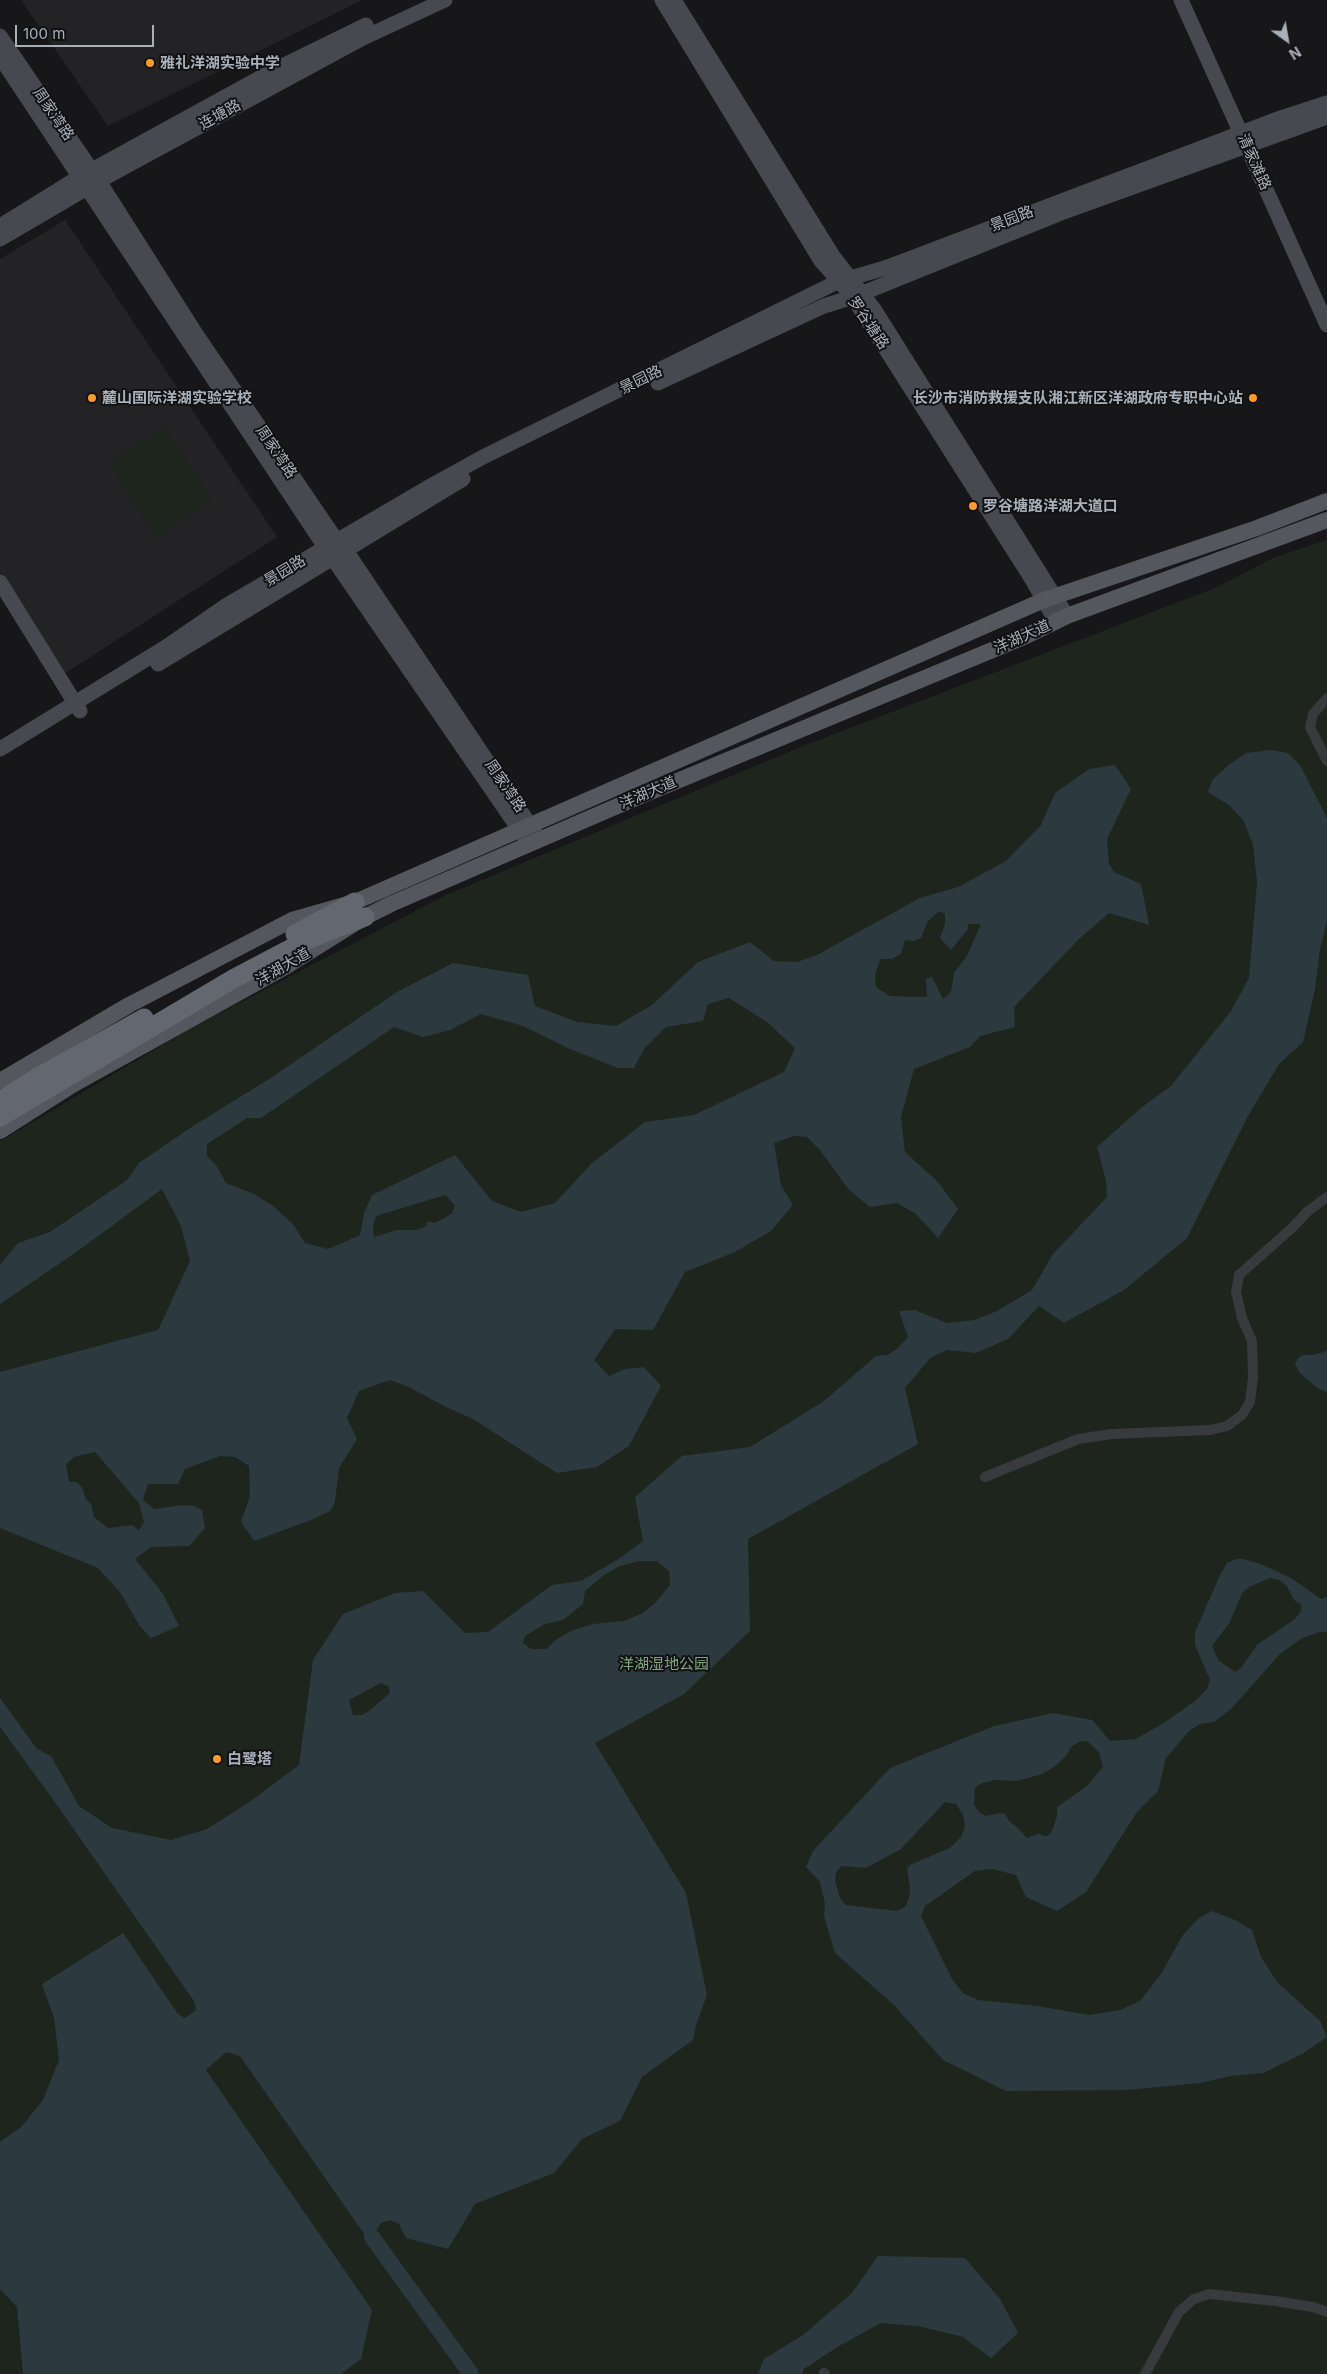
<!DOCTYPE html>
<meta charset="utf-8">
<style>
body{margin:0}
#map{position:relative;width:1327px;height:2374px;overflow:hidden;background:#171719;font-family:Inter,sans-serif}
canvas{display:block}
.north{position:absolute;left:1262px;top:15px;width:50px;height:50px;-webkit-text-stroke:4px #121214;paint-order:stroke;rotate:148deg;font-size:14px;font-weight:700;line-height:20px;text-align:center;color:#a8b0ba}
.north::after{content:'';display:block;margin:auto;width:18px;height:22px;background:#a8b0ba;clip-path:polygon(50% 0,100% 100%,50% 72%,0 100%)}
.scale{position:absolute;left:15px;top:25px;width:139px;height:22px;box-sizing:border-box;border:2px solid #a8b0ba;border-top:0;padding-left:6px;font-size:15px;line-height:18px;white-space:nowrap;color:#a8b0ba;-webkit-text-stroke:4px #121214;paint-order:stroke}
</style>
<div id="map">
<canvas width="1327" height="2374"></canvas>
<div class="north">N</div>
<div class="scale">100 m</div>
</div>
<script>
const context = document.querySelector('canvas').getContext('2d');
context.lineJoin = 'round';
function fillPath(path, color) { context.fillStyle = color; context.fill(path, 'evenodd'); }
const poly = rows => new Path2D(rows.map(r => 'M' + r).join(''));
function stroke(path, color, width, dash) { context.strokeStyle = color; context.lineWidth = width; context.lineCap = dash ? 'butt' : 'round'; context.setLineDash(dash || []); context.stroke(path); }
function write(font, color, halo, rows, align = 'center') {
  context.font = font + ' Inter,"Noto Sans SC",sans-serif'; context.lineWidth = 4; context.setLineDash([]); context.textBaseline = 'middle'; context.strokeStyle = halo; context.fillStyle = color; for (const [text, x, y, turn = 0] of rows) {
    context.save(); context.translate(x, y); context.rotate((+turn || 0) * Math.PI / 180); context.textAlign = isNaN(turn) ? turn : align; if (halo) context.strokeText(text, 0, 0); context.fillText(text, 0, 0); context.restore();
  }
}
const built = poly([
 [21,0,362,0,108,126],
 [65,220,277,537,64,674,0,572,0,259]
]);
const green = poly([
 [165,427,212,500,156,536,109,463],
 [1327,540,1327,2374,0,2374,0,1141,193,1027,446,895,803,746,1215,588,1273,558]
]);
const water = poly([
 [1271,750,1288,753,1300,765,1327,818,1327,922,1320,949,1315,989,1303,1042,1279,1064,1248,1116,1187,1238,1124,1290,1064,1323,1039,1306,1008,1339,976,1353,947,1350,930,1358,905,1388,918,1444,748,1539,750,1631,684,1694,595,1743,686,1893,707,1995,696,2025,693,2040,642,2077,620,2121,582,2139,554,2173,475,2204,448,2249,406,2238,399,2224,390,2220,381,2223,372,2237,367,2238,240,2056,226,2052,206,2070,372,2310,361,2359,341,2374,23,2374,17,2307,0,2289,0,2142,21,2127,43,2100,59,2060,54,2018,42,1984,123,1933,178,2014,185,2018,196,2010,194,2001,52,1798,0,1727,0,1698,37,1749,51,1756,79,1806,112,1828,171,1840,207,1829,251,1801,299,1765,313,1660,343,1614,395,1593,423,1591,465,1633,488,1632,552,1585,581,1581,620,1558,643,1541,635,1497,682,1456,750,1447,824,1401,876,1356,887,1355,897,1349,908,1337,899,1311,915,1310,947,1323,974,1320,997,1311,1032,1290,1053,1254,1107,1197,1106,1181,1097,1147,1142,1107,1171,1086,1231,1011,1249,978,1257,882,1253,844,1243,820,1229,805,1208,792,1213,779,1230,764,1246,753],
 [639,1561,657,1561,669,1571,670,1585,656,1602,643,1613,624,1621,593,1624,573,1630,557,1639,546,1649,531,1649,523,1643,525,1636,545,1624,563,1620,583,1604,585,1591,604,1575,620,1566],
 [381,1683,388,1686,390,1693,369,1711,362,1715,353,1715,349,1700],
 [1115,765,1131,789,1107,839,1109,863,1114,872,1141,884,1149,925,1109,913,1079,939,1014,1007,1015,1027,980,1036,970,1047,914,1069,901,1117,905,1152,938,1182,958,1209,938,1238,916,1214,897,1203,870,1207,849,1190,820,1150,807,1137,794,1136,774,1143,781,1185,793,1205,771,1231,735,1252,685,1272,653,1330,615,1329,594,1360,609,1376,625,1369,644,1367,661,1386,629,1446,597,1467,557,1473,473,1419,446,1407,409,1387,390,1380,359,1391,347,1418,357,1439,339,1468,335,1502,330,1511,311,1520,254,1541,241,1522,250,1496,249,1466,235,1457,220,1456,185,1469,178,1484,148,1484,143,1500,154,1509,182,1505,194,1506,202,1510,205,1528,189,1546,151,1547,135,1559,163,1594,179,1626,151,1638,139,1625,120,1592,98,1568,0,1528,0,1372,158,1330,190,1261,181,1226,162,1189,82,1248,0,1304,0,1265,18,1243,50,1232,127,1180,139,1163,190,1128,269,1079,397,992,453,963,528,975,535,1006,577,1022,616,1026,652,1005,698,962,750,942,774,961,797,962,817,955,920,898,958,887,1006,861,1041,825,1055,793,1089,769],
 [939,911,945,914,945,924,940,938,951,950,968,929,968,924,981,924,967,956,954,973,951,992,943,999,932,977,926,979,927,997,889,996,876,987,875,976,880,959,892,959,901,954,905,940,914,941,921,938,928,921],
 [729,998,767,1022,795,1048,784,1072,694,1115,645,1122,592,1163,555,1203,521,1212,492,1201,455,1155,372,1195,364,1213,360,1235,328,1249,305,1243,293,1224,273,1206,254,1194,226,1183,216,1165,207,1156,207,1144,247,1118,261,1118,394,1027,423,1037,450,1030,481,1014,523,1026,570,1049,618,1068,634,1068,644,1049,666,1027,703,1021,708,1004],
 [445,1195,455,1205,452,1213,443,1219,434,1223,428,1221,425,1227,416,1230,397,1230,374,1237,373,1227,376,1216],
 [95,1452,139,1503,144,1522,139,1530,132,1525,108,1528,94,1517,91,1504,86,1499,82,1488,77,1482,69,1482,66,1464,74,1457],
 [1327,1351,1327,1392,1326,1392,1316,1387,1299,1372,1295,1364,1298,1358,1303,1355,1313,1355],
 [1236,1559,1243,1559,1261,1564,1291,1578,1321,1599,1327,1597,1327,1632,1319,1632,1302,1638,1280,1654,1231,1709,1214,1722,1200,1724,1189,1731,1166,1758,1158,1791,1137,1812,1086,1892,1057,1911,1026,1897,1016,1875,992,1869,975,1871,925,1906,921,1916,952,1979,963,1993,978,2000,1038,2006,1089,2015,1120,2010,1140,2001,1161,1974,1183,1935,1199,1918,1212,1911,1235,1920,1252,1930,1261,1957,1277,1982,1320,2021,1327,2037,1302,2054,1263,2073,1231,2076,1200,2083,1127,2090,1006,2091,943,2060,894,2005,835,1953,824,1916,825,1904,820,1882,806,1867,813,1851,890,1768,994,1726,1053,1713,1092,1720,1110,1741,1136,1739,1165,1722,1195,1701,1207,1689,1210,1680,1195,1645,1195,1632,1220,1575,1227,1563],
 [1270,1578,1279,1580,1286,1585,1295,1601,1301,1604,1301,1611,1295,1619,1258,1644,1241,1668,1235,1672,1219,1661,1212,1646,1230,1622,1242,1593,1249,1587],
 [1081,1741,1088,1742,1099,1752,1103,1767,1087,1786,1057,1807,1057,1816,1052,1831,1047,1836,1041,1835,1040,1833,1027,1838,1018,1828,1009,1821,1005,1814,1000,1813,986,1816,980,1813,974,1805,975,1788,982,1783,996,1780,1017,1781,1042,1774,1054,1767,1066,1756,1072,1746],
 [945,1802,956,1804,963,1815,965,1827,961,1837,950,1848,912,1864,907,1868,910,1888,909,1898,905,1907,897,1911,846,1905,840,1898,835,1881,836,1872,841,1866,866,1868,901,1849],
 [878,2256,965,2258,1000,2299,1018,2333,991,2358,963,2337,918,2326,881,2323,839,2346,804,2369,802,2374,758,2374,764,2359,803,2335,852,2293]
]);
const river = poly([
 [372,2237,471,2374]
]);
const street = poly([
 [1327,698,1313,714,1310,727,1327,761],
 [985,1477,1078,1439,1112,1434,1210,1430,1227,1426,1242,1415,1250,1402,1253,1377,1252,1341,1242,1318,1236,1292,1239,1275,1292,1228,1307,1212,1327,1197],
 [824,2373,825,2374],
 [1145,2374,1179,2312,1194,2299,1209,2294,1275,2301,1313,2307,1327,2312]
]);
const secondary = poly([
 [662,0,821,261,853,297,861,310,1033,581,1056,622],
 [674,0,833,256,874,309,1067,616],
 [1181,0,1327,325],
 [0,36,99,181,196,334,337,541,345,549,536,834],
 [0,57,325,547,529,844],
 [0,226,79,177,274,70,366,25],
 [0,239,99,181,363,38,445,0],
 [658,383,824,306,853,297,1061,213,1327,117],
 [0,582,80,711],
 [158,664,463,479],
 [0,749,166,647,227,605,434,484,483,457,837,282,885,268,1275,120,1327,103]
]);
const primary = poly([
 [0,1081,129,1005,292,920,355,902,1044,600,1257,528,1327,501],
 [0,1131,74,1084,285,967,365,917,391,904,629,801,1026,636,1067,616,1327,520]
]);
const highway = poly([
 [295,934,355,902],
 [0,1101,38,1077,144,1018],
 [0,1117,233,979,307,940,365,917]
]);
const markers = [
 [150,63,5,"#fc9a2c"],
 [92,398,5,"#fc9a2c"],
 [1253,398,5,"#fc9a2c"],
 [973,506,5,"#fc9a2c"],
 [217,1759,5,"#fc9a2c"]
];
const poiNames = [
 ["雅礼洋湖实验中学",160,63],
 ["麓山国际洋湖实验学校",102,398],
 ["长沙市消防救援支队湘江新区洋湖政府专职中心站",1243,398,"right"],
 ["罗谷塘路洋湖大道口",983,506],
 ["白鹭塔",227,1759]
];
const streetNames = [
 ["周家湾路",53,114,56],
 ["连塘路",220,115,-29],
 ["清家滩路",1254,162,66],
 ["景园路",1012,219,-21],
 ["罗谷塘路",868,323,56],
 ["景园路",641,380,-26],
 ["周家湾路",276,452,56],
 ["景园路",285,571,-31],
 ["洋湖大道",1022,637,-24],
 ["周家湾路",505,786,56],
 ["洋湖大道",648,793,-23],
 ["洋湖大道",283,967,-30]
];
const parkNames = [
 ["洋湖湿地公园",664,1664]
];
fillPath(built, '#232326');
fillPath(green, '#1d251d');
fillPath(water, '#2c393e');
stroke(river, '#2c393e', 16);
stroke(street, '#383a3e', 10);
stroke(secondary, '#46494f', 15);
stroke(primary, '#54575e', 16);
stroke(highway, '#636870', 19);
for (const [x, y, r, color] of markers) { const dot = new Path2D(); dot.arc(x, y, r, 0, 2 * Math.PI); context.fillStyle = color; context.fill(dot); stroke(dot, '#121214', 2); }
write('bold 15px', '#a8b0ba', '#121214', poiNames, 'left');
write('15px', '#a8b0ba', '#121214', streetNames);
write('15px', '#81a67e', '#121214', parkNames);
</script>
